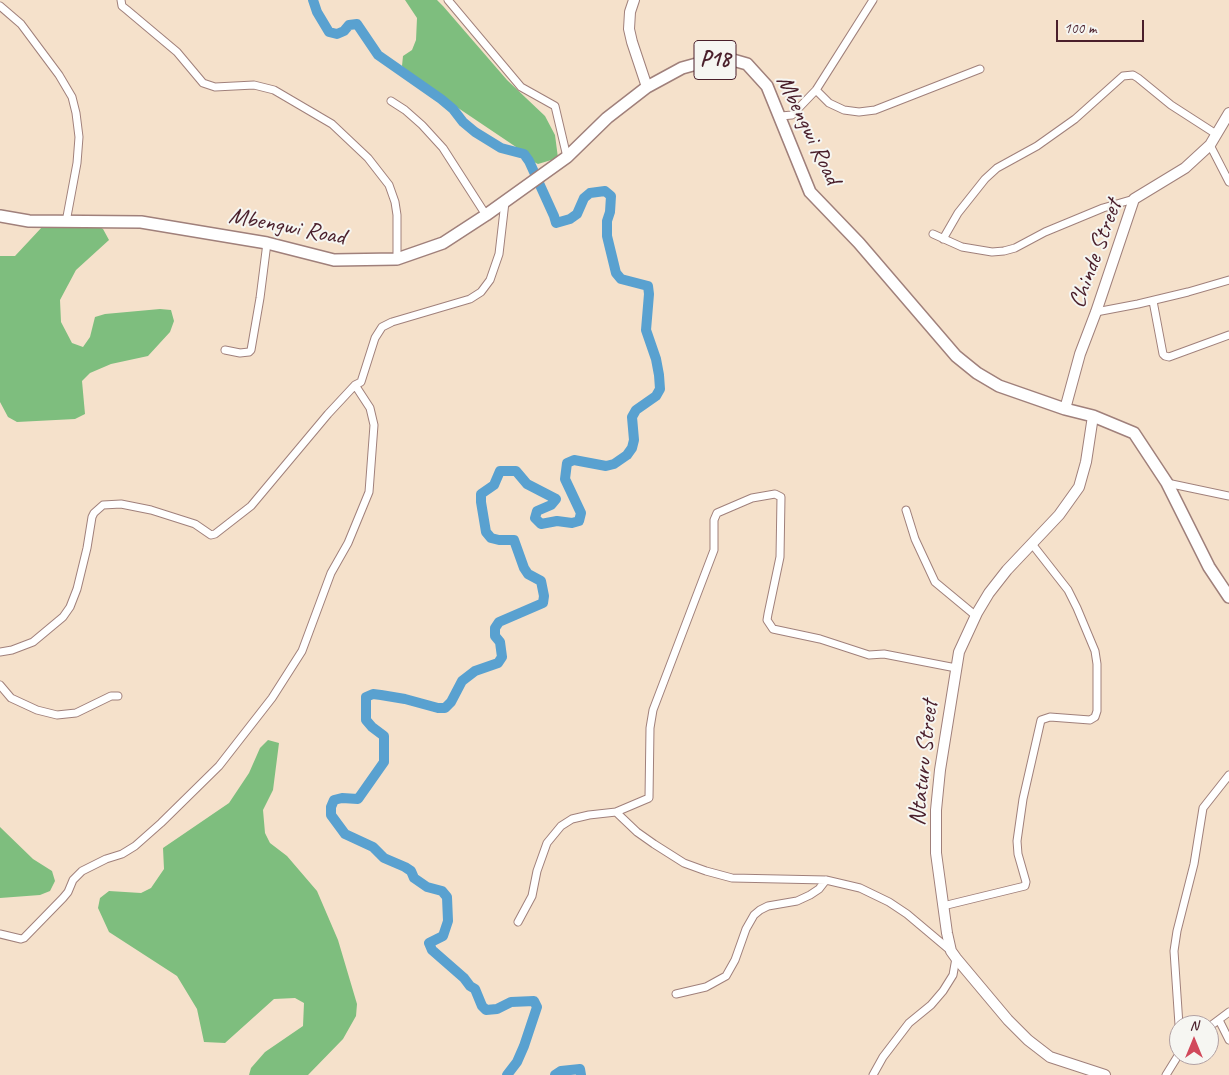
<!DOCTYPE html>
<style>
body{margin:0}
#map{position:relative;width:1229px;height:1075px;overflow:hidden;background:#f5e1cb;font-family:Caveat,sans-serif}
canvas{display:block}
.north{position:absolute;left:1169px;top:1015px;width:50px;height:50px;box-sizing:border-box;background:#f6f6f2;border:1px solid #b1a0a2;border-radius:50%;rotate:0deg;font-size:14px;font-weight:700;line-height:20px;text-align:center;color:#4a1f2b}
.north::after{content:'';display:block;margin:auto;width:18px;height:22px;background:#d1495b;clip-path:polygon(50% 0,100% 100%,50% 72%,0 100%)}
.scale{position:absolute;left:1056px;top:20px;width:88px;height:22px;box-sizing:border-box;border:2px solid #4a1f2b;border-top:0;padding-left:6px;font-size:15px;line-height:18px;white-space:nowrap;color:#4a1f2b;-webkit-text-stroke:4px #f6f6f2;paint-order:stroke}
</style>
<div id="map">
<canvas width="1229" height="1075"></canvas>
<div class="north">N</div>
<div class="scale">100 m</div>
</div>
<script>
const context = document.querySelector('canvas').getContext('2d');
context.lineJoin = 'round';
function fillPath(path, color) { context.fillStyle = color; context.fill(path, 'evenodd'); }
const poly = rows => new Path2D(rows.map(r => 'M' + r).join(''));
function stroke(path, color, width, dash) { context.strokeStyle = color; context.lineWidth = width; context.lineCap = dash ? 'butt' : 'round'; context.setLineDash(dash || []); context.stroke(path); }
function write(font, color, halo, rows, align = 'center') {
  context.font = font + ' Caveat,sans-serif'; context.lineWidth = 4; context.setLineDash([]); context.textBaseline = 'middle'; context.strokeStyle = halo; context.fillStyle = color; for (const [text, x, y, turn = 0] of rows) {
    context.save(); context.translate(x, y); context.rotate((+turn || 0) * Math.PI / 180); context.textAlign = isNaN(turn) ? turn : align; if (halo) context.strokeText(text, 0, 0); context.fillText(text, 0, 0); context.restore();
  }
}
const forest = poly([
 [405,0,437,0,443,6,507,80,545,116,555,135,558,158,538,164,528,159,522,151,418,81,402,66,403,56,412,50,416,40,417,18],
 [88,220,103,229,109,240,76,270,60,300,61,322,72,343,83,347,90,337,95,317,105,314,160,309,171,310,174,321,170,332,148,356,111,364,90,373,82,381,85,414,75,419,17,422,8,417,0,402,0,256,15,256,43,226],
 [268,740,279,743,273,790,263,810,265,833,270,843,287,856,317,891,338,940,357,1004,356,1016,343,1039,308,1075,249,1075,251,1068,265,1052,303,1026,304,1003,295,998,274,999,225,1043,204,1042,197,1009,177,976,109,932,98,908,100,898,109,891,141,893,151,888,164,869,163,848,229,803,249,773,260,748],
 [0,827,33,859,52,871,55,881,50,891,40,895,0,898]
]);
const river = poly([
 [313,0,317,12,329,32,337,34,344,31,349,25,357,24,378,55,441,99,453,109,463,122,475,132,501,148,524,154,529,161,554,216,556,223,570,219,577,214,584,198,590,193,605,191,611,196,610,212,607,221,607,236,616,273,621,279,648,286,649,294,646,330,656,359,659,375,660,389,656,396,636,410,632,417,634,440,632,448,627,455,614,464,606,466,574,460,567,463,565,479,581,513,579,521,572,523,557,521,541,524,535,518,537,511,551,505,556,499,527,484,516,471,500,471,494,485,481,494,481,502,486,532,491,538,499,540,514,540,524,568,528,574,541,581,544,596,543,603,499,622,495,628,495,636,500,642,502,657,498,663,475,671,462,681,451,702,445,708,438,708,405,699,381,695,373,694,366,697,366,720,372,727,384,736,384,762,358,799,342,798,334,800,331,807,331,815,345,834,373,847,384,858,405,867,411,871,414,878,427,887,442,891,447,897,448,921,443,936,429,943,432,950,464,978,470,986,475,989,482,1006,486,1010,497,1009,511,1002,534,1001,537,1007,524,1046,517,1062,507,1075],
 [555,1075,561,1071,580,1069,581,1075]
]);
const street = poly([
 [121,0,122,6,127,10,177,52,203,83,215,87,254,85,274,90,332,124,368,158,389,185,395,202,397,215,397,259],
 [448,0,521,87,555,106,567,157],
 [0,6,21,24,59,75,72,97,76,113,79,137,77,163,66,222],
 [816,90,829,103,844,110,859,112,875,110,980,69],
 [391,101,405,110,422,125,443,148,486,215],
 [781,116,792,115,816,90,873,0],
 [1210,145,1229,182],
 [933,234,962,247,992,252,1004,251,1015,248,1045,232,1103,208,1134,199],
 [943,239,958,213,985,179,997,168,1037,146,1075,119,1123,76,1133,75,1138,78,1171,105,1216,134],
 [1153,301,1163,354,1165,356,1169,357,1229,335],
 [1096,312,1138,304,1188,292,1229,280],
 [225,350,240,353,249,352,251,350,260,298,267,243],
 [1167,483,1229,496],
 [906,510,915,539,935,582,976,616],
 [0,652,12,650,33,642,63,617,70,607,77,589,87,548,92,517,94,513,103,505,121,504,151,510,195,524,211,535,215,534,251,506,328,414,355,385,361,382,375,338,382,327,392,322,470,299,481,292,490,280,499,254,505,202],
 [0,685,11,698,37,710,57,715,76,713,111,696,118,696],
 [616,812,637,832,654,844,684,863,706,871,732,878,826,880,860,888,889,902,907,914,951,951],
 [943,906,1025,886,1026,882,1018,854,1017,841,1023,799,1041,720,1050,717,1090,720,1095,717,1097,711,1097,664,1095,651,1077,608,1068,590,1032,544],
 [518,922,532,896,537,871,547,843,561,826,572,819,589,815,616,812,649,798,650,728,653,710,714,550,714,520,717,513,752,498,775,494,781,497,780,557,768,614,767,620,773,629,820,639,869,655,884,654,956,668],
 [0,934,21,939,24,938,63,898,68,892,73,880,82,871,106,859,122,854,135,846,161,823,219,766,272,698,302,651,331,573,348,543,369,492,374,425,370,408,355,385],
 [676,994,706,987,726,976,735,960,746,929,754,915,760,910,768,906,797,901,810,895,819,889,826,880],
 [1219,1020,1229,1040],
 [1179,1025,1174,951,1177,931,1194,864,1203,808,1229,775],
 [1209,1027,1229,1012],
 [873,1075,883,1057,909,1023,931,1005,943,991,953,975,956,958],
 [1166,1075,1179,1054]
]);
const secondary = poly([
 [634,0,630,12,629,29,632,42,647,87],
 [1065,409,1080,354,1096,312,1134,199,1185,168,1210,145,1229,113],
 [1093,416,1086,462,1079,487,1059,515,1007,570,989,593,977,613,959,652,940,770,936,810,936,853,947,933,951,951,956,958,1008,1020,1028,1040,1050,1057,1105,1075]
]);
const primary = poly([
 [0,216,29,221,141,222,267,243,334,260,397,259,443,243,486,215,567,157,607,118,647,87,682,68,711,60,733,60,747,64,767,86,810,192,859,243,956,356,977,373,999,386,1065,409,1093,416,1134,433,1167,483,1209,567,1229,597]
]);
const shields = [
 [715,60,42]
];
const shieldNames = [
 ["P18",715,60]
];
const streetNames = [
 ["Mbengwi Road",808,130,64],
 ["Mbengwi Road",287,227,11],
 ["Chinde Street",1096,254,-70],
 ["Ntaturu Street",924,763,-84]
];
fillPath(forest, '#7ebe7e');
stroke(river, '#59a1d0', 10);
stroke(street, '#a0807b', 9);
stroke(secondary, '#a0807b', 12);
stroke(primary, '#a0807b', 14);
stroke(street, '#fff', 7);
stroke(secondary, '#fff', 10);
stroke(primary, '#fff', 11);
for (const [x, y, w] of shields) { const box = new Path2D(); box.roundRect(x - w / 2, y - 19.5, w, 39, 4); context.fillStyle = '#f6f6f2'; context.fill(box); stroke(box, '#4a1f2b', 1); }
write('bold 22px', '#4a1f2b', null, shieldNames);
write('24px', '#4a1f2b', '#f6f6f2', streetNames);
</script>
